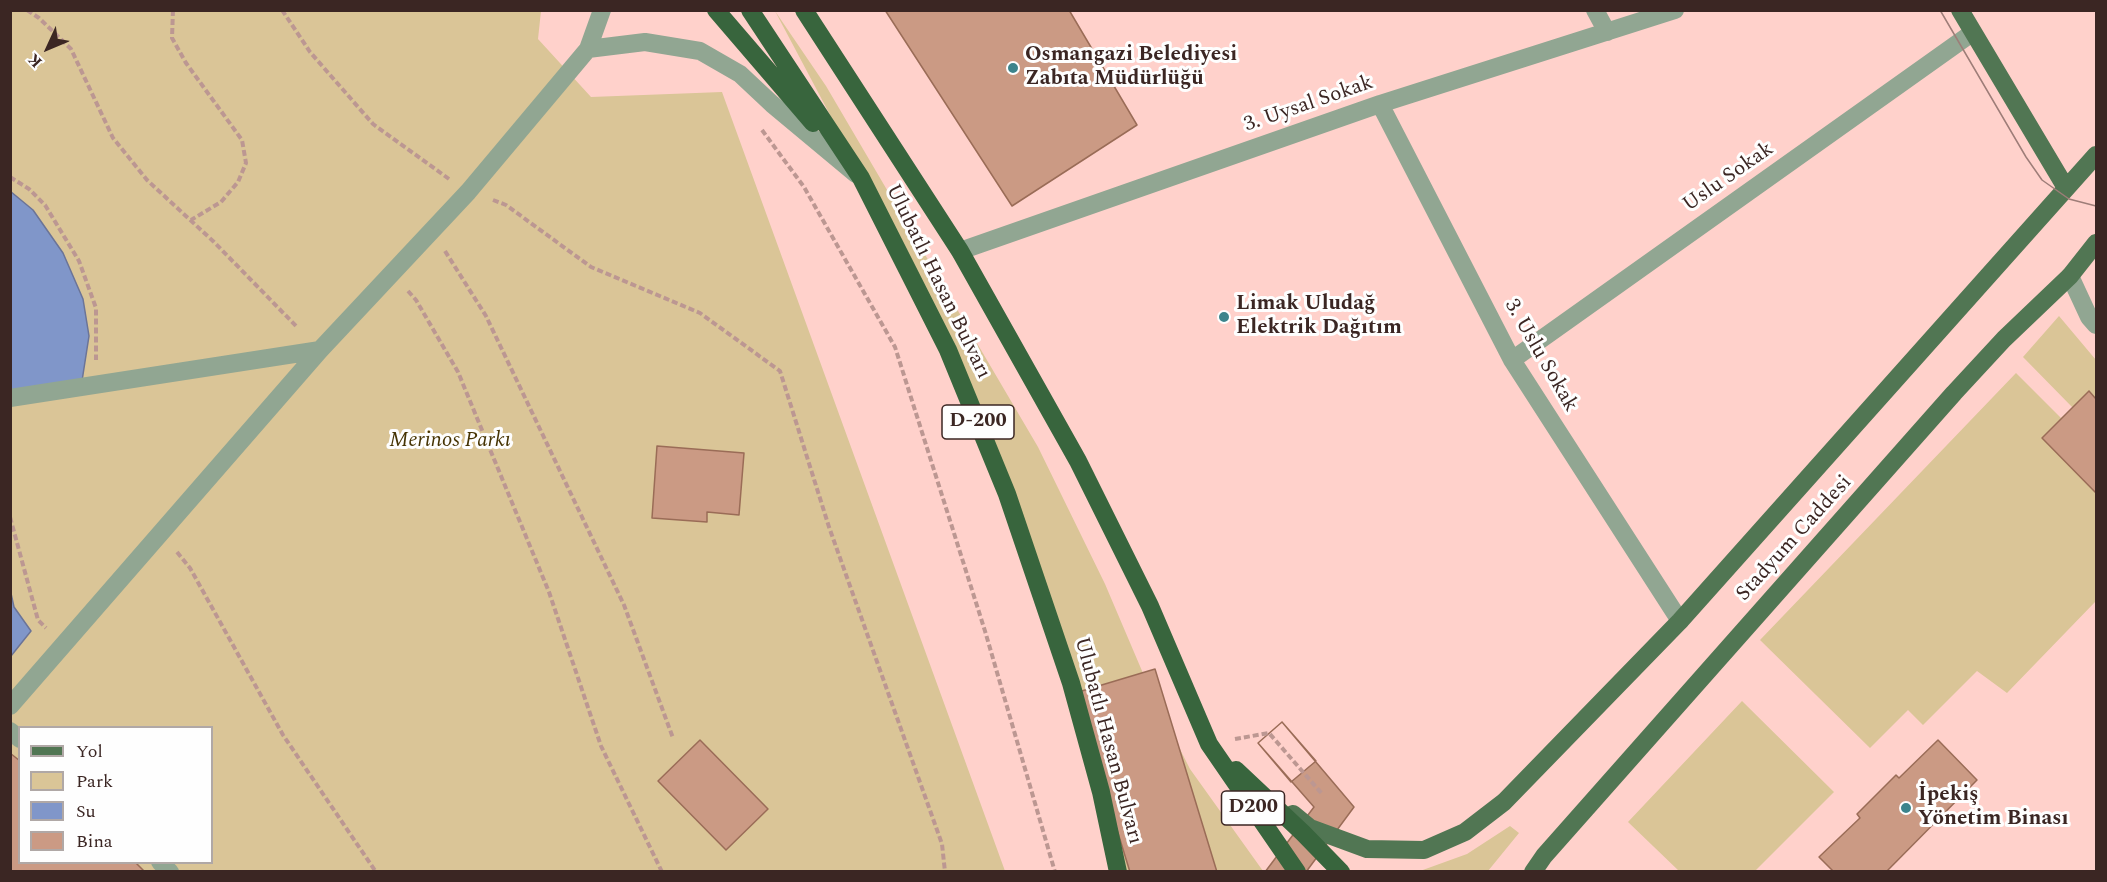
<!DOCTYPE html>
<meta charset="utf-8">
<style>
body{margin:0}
#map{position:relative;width:2107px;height:882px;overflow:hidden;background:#ffd1cb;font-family:Spectral,serif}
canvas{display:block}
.frame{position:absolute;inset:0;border:12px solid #3b2623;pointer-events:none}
.legend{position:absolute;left:18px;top:726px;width:195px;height:138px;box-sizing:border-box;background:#fefefe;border:2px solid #b0a8a6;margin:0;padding:8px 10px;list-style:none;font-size:18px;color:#3b2623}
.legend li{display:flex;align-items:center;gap:12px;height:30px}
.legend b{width:30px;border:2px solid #b0a8a6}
.north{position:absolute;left:18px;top:18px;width:60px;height:60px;-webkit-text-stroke:4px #fefefe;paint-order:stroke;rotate:226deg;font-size:16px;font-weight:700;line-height:24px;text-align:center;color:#3b2623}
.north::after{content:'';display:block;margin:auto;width:21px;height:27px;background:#3b2623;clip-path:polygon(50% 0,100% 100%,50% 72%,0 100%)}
</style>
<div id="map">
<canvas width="2107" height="882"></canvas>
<div class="frame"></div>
<ul class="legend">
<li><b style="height:8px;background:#517653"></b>Yol</li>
<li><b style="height:16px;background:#dac597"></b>Park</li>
<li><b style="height:16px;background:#8096c9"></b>Su</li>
<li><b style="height:16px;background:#cb9a84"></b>Bina</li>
</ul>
<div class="north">K</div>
</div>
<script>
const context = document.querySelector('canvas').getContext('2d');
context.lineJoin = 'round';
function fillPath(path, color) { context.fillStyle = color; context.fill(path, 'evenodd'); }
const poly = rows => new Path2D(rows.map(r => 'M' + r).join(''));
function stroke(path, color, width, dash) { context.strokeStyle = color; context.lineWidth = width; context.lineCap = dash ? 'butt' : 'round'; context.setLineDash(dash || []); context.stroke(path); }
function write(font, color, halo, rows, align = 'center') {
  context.font = font + ' Spectral,serif'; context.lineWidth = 6; context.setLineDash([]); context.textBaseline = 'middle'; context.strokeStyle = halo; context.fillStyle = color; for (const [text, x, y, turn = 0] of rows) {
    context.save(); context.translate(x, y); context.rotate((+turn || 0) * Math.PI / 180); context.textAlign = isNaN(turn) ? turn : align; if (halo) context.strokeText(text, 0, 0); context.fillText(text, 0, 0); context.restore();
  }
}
const green = poly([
 [10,11,541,11,538,39,591,97,722,92,1005,871,11,871],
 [20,728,212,728,212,862,20,862],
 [775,11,826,86,1038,447,1105,584,1151,692,1190,769,1263,871,1124,871,1095,760,926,296],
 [2059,316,2096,360,2096,601,2007,693,1977,671,1923,725,1908,710,1870,748,1760,640,2016,373,2061,418,2073,408,2023,357],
 [1742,701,1834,792,1755,871,1679,871,1628,822],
 [1510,826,1519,833,1488,871,1420,871,1467,854]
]);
const water = poly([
 [10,191,33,210,63,253,83,299,89,336,82,381,10,394,10,191],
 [10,589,14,607,31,631,11,656,10,589]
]);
const building = poly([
 [885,10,1069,10,1137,125,1012,206,885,10],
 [2089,391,2096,399,2096,493,2042,438,2089,391],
 [657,446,744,453,739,515,707,512,707,522,652,518,657,446],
 [1155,669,1217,872,1130,872,1075,693,1155,669],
 [1282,722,1354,807,1306,872,1265,872,1314,807,1258,743,1282,722],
 [1282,722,1316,761,1291,782,1258,743,1282,722],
 [700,740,768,809,726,850,658,781,700,740],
 [1938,740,1977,780,1886,872,1834,872,1819,857,1860,818,1857,814,1896,775,1899,778,1938,740],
 [10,753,20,761,20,862,135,862,145,872,10,872,10,753]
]);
const path = poly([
 [27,10,39,18,71,49,113,138,147,180,214,242,298,328],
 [173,10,172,38,186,63,242,140,246,163,238,182,221,202,191,220],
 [282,10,310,52,373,124,449,179],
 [762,130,804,187,895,347,985,631,1055,872],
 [10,177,29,189,45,205,79,261,96,308,96,360],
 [493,200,506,205,591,267,700,313,780,371,829,527,942,844,945,872],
 [445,251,486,316,624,605,673,738],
 [408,291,416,300,458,372,549,592,601,746,662,872],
 [10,517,38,620,46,628],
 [177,552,190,568,283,735,376,872],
 [1235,739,1269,733,1323,795]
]);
const minor = poly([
 [1595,10,1607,32],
 [588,49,645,42,700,51,740,74,772,104,856,174],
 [1380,104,1512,360,1680,621],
 [960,251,1380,104,1675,10],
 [2070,276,2089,317,2096,325],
 [1512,360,1972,33],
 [10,398,320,350],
 [10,706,320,350,468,192,588,49,602,10],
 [10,731,20,739],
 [160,862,170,872]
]);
const major = poly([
 [1960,10,2066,188],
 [1293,814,1310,828,1367,849,1424,850,1465,832,1504,802,1680,621,2096,155],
 [1533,872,1544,856,1954,393,2004,339,2070,276,2096,243]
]);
const highway = poly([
 [716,10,813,123],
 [750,10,861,178,948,350,1007,494,1071,683,1101,792,1118,872],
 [804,10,960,251,1078,461,1150,606,1209,744,1297,872],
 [1236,770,1303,833,1341,872]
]);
const tram = poly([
 [1940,10,2026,157,2042,180,2069,199,2096,206]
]);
const markers = [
 [1013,68,6,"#3c848c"],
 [1224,317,6,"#3c848c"],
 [1906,808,6,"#3c848c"]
];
const shields = [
 [978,422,72],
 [1253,808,63]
];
const shieldNames = [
 ["D-200",978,422],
 ["D200",1253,808]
];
const poiNames = [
 ["Osmangazi Belediyesi",1025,56],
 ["Zabıta Müdürlüğü",1025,80],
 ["Limak Uludağ",1236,305],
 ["Elektrik Dağıtım",1236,329],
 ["İpekiş",1918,796],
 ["Yönetim Binası",1918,820]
];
const streetNames = [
 ["3. Uysal Sokak",1309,105,-19],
 ["Uslu Sokak",1729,178,-35],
 ["Ulubatlı Hasan Bulvarı",937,282,64],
 ["3. Uslu Sokak",1540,356,60],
 ["Stadyum Caddesi",1795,539,-48],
 ["Ulubatlı Hasan Bulvarı",1107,741,75]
];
const parkNames = [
 ["Merinos Parkı",450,442]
];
fillPath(green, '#dac597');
fillPath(water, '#8096c9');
stroke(water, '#6b7497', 1.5);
fillPath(building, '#cb9a84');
stroke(building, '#9a6c57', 1.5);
stroke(path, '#bc9792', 4, [6, 3]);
stroke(minor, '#91a692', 18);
stroke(major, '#517653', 18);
stroke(highway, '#38653d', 18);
stroke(tram, '#9e7d78', 1.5);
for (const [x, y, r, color] of markers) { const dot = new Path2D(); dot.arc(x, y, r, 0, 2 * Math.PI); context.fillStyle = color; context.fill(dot); stroke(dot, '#fefefe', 2); }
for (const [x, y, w] of shields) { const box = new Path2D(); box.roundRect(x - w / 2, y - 17, w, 34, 4.5); context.fillStyle = '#fefefe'; context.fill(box); stroke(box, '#3b2623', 1.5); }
write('bold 20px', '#3b2623', null, shieldNames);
write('bold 21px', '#3b2623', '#fefefe', poiNames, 'left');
write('21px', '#3b2623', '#fefefe', streetNames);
write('italic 21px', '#463404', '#fefefe', parkNames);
</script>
